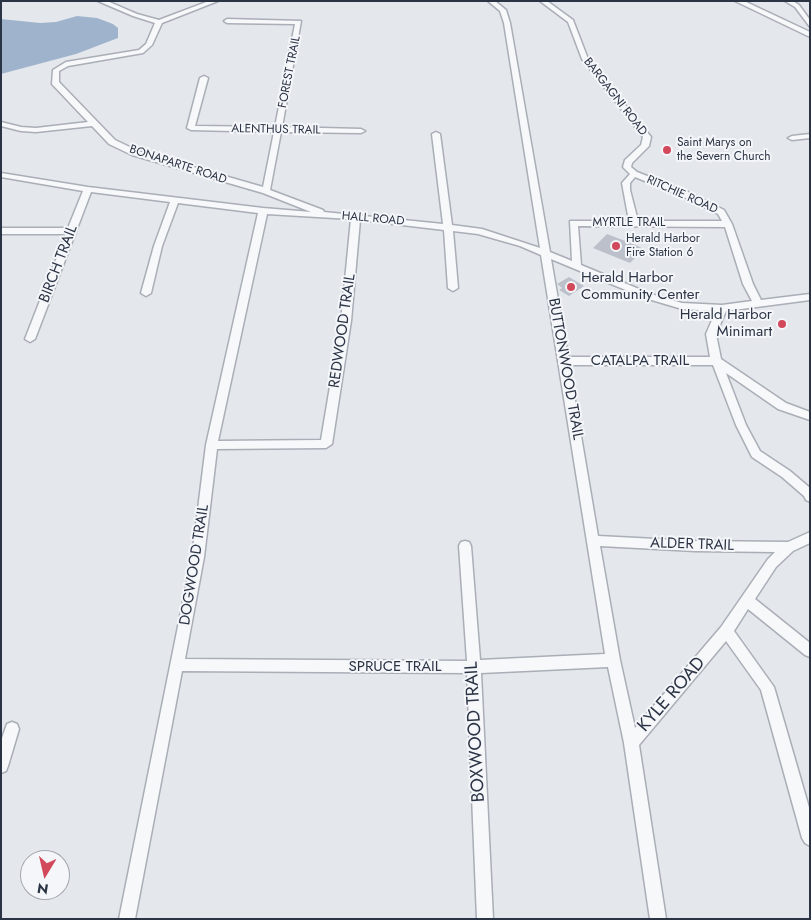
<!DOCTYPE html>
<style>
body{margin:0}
#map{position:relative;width:811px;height:920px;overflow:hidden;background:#e4e7ec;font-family:Jost,sans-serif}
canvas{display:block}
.frame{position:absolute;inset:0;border:2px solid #2b3445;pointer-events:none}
.north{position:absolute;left:20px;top:850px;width:50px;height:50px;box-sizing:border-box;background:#f4f6f9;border:1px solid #a4a8b1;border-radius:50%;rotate:189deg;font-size:14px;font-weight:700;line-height:20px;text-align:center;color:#2b3445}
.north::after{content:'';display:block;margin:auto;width:18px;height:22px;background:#d1495b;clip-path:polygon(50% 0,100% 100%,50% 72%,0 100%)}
</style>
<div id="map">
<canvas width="811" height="920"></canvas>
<div class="frame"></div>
<div class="north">N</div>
</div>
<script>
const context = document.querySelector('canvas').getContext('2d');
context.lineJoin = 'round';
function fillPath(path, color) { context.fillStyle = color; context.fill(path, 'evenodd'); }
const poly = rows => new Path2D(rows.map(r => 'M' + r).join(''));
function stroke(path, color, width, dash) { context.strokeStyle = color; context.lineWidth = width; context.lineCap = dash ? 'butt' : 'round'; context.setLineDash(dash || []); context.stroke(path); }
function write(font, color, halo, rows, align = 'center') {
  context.font = font + ' Jost,sans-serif'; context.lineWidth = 4; context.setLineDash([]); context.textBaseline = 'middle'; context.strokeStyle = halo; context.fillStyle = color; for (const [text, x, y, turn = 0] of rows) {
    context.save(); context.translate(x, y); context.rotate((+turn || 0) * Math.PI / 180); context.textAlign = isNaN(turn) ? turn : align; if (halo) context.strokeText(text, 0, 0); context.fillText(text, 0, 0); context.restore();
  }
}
const water = poly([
 [77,16,97,18,113,24,118,28,118,38,76,54,1,74,1,19,40,23,56,22]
]);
const building = poly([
 [607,234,633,244,644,249,630,263,593,248],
 [569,277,584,286,569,296,559,290,562,288,557,284]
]);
const minor = poly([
 [98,1,107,1,137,14,159,20,209,1,218,1,162,23,152,45,143,53,68,66,59,71,59,82,115,140,138,151,263,187,274,132,191,130,187,128,200,78,204,76,208,78,195,126,275,127,295,24,227,23,224,21,227,19,301,21,282,127,361,129,365,131,361,133,281,132,270,190,323,210,324,212,443,224,432,134,436,132,440,134,452,225,482,229,540,248,504,23,500,11,488,1,495,1,506,10,510,23,550,252,572,261,570,221,629,221,622,183,630,174,623,167,625,160,641,145,643,137,582,59,568,22,540,1,547,1,573,20,588,59,651,137,649,146,632,163,631,167,637,172,690,193,724,210,732,224,753,284,761,300,810,294,810,300,726,311,716,334,721,359,786,403,810,412,810,420,778,409,726,373,746,425,760,451,790,471,810,488,810,502,806,500,804,496,782,477,752,457,736,425,713,365,569,365,598,536,695,541,788,542,810,532,810,543,793,551,776,567,755,599,810,643,810,657,805,655,748,609,734,631,774,687,810,811,810,846,805,843,802,838,761,690,726,641,639,745,666,919,650,919,624,743,608,667,481,673,493,919,477,919,467,673,182,671,135,919,119,919,192,557,206,445,258,213,178,203,162,246,151,293,146,296,141,293,154,246,170,202,91,192,35,339,30,342,25,339,66,234,1,234,1,228,68,228,83,191,1,177,1,173,88,187,263,208,311,212,263,193,132,155,109,144,92,126,36,132,21,131,1,126,1,122,21,127,36,128,88,122,52,84,53,70,66,62,139,50,146,44,155,23,133,16,98,1],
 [635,177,684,197,718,214,722,221,638,221,630,190,630,183,635,177],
 [267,214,351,219,341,321,321,440,218,441,267,214],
 [360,220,444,230,448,288,453,291,458,288,453,231,478,234,520,246,541,255,605,654,480,660,471,546,469,542,465,541,461,542,459,546,467,661,185,659,204,557,217,449,326,448,332,444,351,321,360,220],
 [578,226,725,227,743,284,752,301,722,305,682,303,651,294,581,265,578,226],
 [551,259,645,298,682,309,716,311,706,334,710,357,568,357,551,259],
 [600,546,695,551,775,552,768,559,721,627,635,728,620,660,600,546],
 [735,1,744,1,810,32,810,37,735,1],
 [785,1,793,1,799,5,810,20,810,27,795,7,785,1],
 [810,134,810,138,792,140,788,138,792,136,810,134],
 [12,722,17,724,19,729,8,766,6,771,1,773,1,741,7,724,12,722]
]);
const markers = [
 [667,150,5,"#d1495b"],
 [616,246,5,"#d1495b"],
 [571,287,5,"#d1495b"],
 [782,324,5,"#d1495b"]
];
const farStreetnames = [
 ["FOREST TRAIL",290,72,-79],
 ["BARGAGNI ROAD",615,97,52],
 ["ALENTHUS TRAIL",276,130,1],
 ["BONAPARTE ROAD",178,165,18],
 ["RITCHIE ROAD",682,195,24],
 ["HALL ROAD",373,219,5],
 ["MYRTLE TRAIL",629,223]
];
const farPoinames = [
 ["Saint Marys on",677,143],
 ["the Severn Church",677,157],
 ["Herald Harbor",626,239],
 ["Fire Station 6",626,253]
];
const streetNames = [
 ["BIRCH TRAIL",59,264,-69],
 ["REDWOOD TRAIL",343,331,-82],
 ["CATALPA TRAIL",640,361],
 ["BUTTONWOOD TRAIL",565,369,80],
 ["ALDER TRAIL",692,545,2],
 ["DOGWOOD TRAIL",195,565,-81],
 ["SPRUCE TRAIL",395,667]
];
const poiNames = [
 ["Herald Harbor",581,278],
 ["Community Center",581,295],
 ["Herald Harbor",772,315,"right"],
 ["Minimart",772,332,"right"]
];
const nearStreetnames = [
 ["KYLE ROAD",672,695,-49],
 ["BOXWOOD TRAIL",476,732,-93]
];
fillPath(water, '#9fb4cc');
fillPath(building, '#bbc0ca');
stroke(minor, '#a9aeb7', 3);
fillPath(minor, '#f7f8fa');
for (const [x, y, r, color] of markers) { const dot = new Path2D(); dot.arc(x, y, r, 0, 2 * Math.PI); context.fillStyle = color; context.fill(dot); stroke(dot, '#f4f6f9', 2); }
write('12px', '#2b3445', '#f4f6f9', farStreetnames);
write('12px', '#2b3445', '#f4f6f9', farPoinames, 'left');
write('15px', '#2b3445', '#f4f6f9', streetNames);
write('15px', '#2b3445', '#f4f6f9', poiNames, 'left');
write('18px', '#2b3445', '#f4f6f9', nearStreetnames);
</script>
